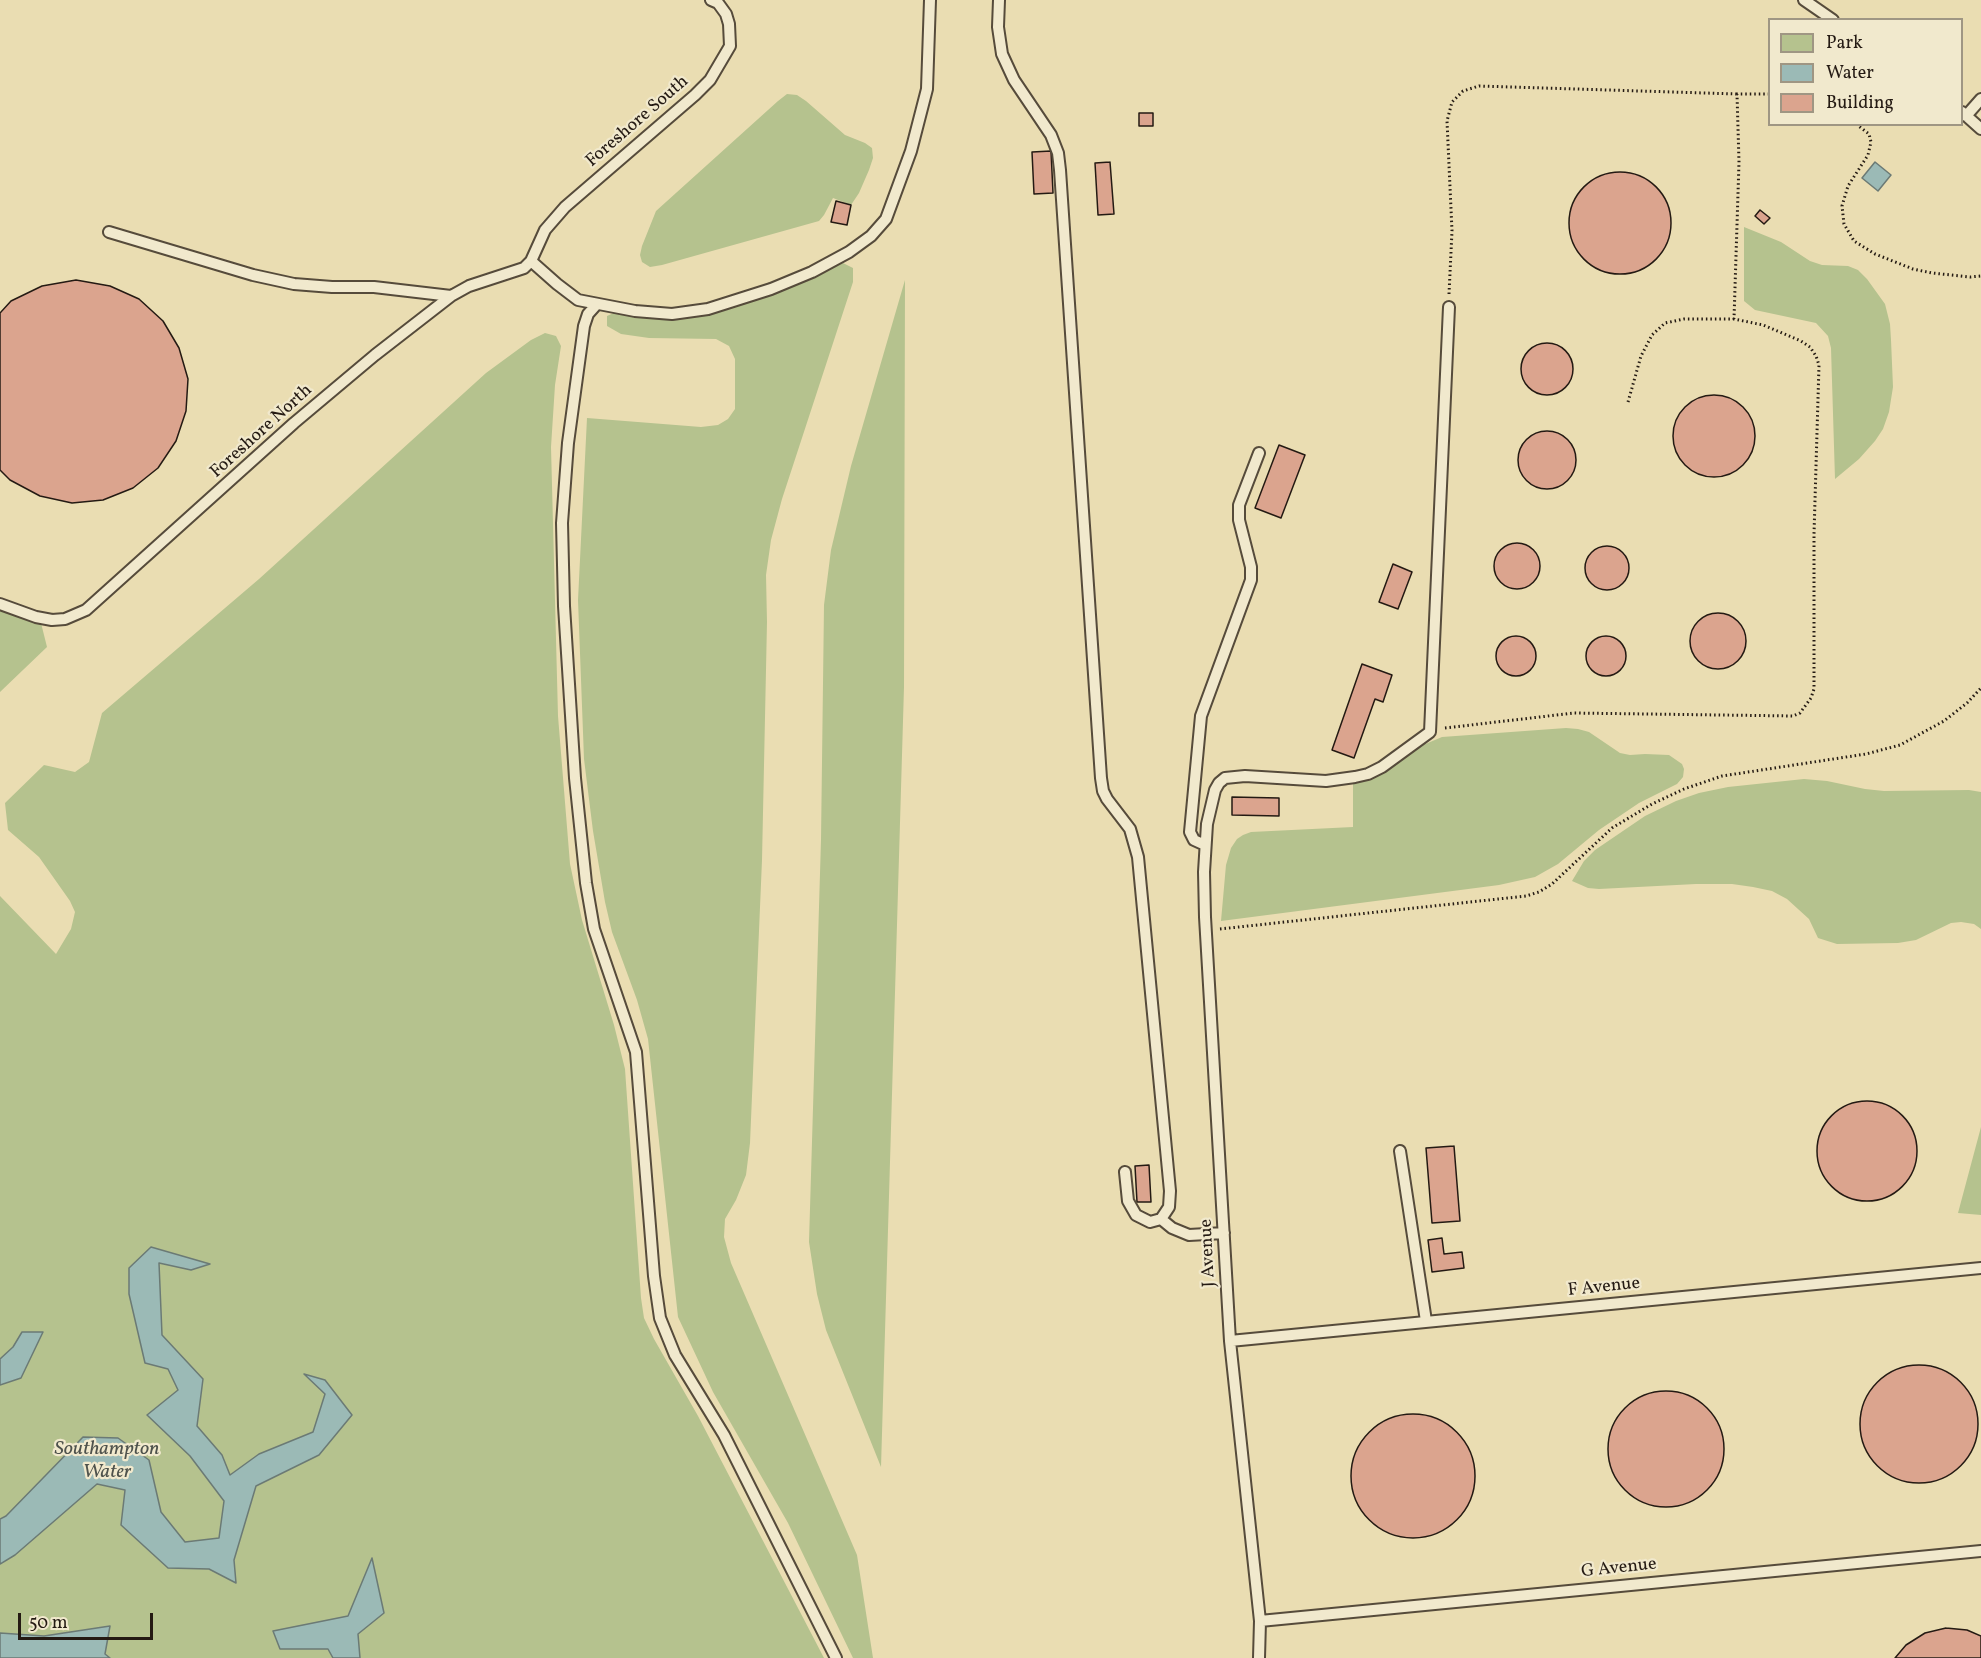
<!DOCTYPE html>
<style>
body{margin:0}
#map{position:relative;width:1981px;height:1658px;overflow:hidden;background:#eaddb2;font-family:Vollkorn,serif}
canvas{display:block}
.legend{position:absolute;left:1768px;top:18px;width:195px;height:108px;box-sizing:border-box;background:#f1e9cd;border:2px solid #9f9683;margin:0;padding:8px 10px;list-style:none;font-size:18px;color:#241a13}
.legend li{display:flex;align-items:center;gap:12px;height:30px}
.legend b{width:30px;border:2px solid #9f9683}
.scale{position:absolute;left:18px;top:1613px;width:135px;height:27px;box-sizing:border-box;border:3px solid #241a13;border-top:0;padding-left:8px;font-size:18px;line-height:21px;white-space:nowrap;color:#241a13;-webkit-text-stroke:4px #f1e9cd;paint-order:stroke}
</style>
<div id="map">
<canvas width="1981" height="1658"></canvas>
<ul class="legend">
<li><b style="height:16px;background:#b5c28e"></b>Park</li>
<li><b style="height:16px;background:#9bbab6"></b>Water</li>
<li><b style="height:16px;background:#dba48e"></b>Building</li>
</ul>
<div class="scale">50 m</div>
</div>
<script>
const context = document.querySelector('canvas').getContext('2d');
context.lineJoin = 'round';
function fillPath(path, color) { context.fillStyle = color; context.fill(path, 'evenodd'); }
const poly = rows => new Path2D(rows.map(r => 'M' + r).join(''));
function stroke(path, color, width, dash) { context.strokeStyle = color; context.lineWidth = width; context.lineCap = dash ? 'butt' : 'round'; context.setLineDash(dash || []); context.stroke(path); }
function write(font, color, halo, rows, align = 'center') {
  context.font = font + ' Vollkorn,serif'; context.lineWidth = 4.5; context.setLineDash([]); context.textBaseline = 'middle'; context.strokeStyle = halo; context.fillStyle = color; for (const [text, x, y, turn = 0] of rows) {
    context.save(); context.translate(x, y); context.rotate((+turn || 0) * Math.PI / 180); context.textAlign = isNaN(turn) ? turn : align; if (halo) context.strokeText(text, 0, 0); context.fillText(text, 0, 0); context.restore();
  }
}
const green = poly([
 [787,94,797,95,806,101,845,135,865,143,872,148,873,158,869,170,859,193,851,205,833,198,824,215,819,221,662,265,650,267,642,262,640,255,642,246,656,211,778,101],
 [1744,227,1781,242,1810,261,1822,265,1848,266,1858,270,1867,279,1885,304,1890,324,1891,340,1893,387,1889,412,1883,429,1875,441,1859,459,1835,479,1831,348,1828,336,1816,323,1755,310,1744,301],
 [843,263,853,268,853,282,782,499,771,540,766,575,767,622,762,860,750,1143,746,1175,736,1200,725,1219,724,1237,731,1263,857,1555,873,1658,853,1658,788,1523,713,1392,678,1317,648,1039,637,1000,612,932,605,902,593,831,584,759,578,600,587,418,701,427,718,425,728,419,735,409,735,359,729,346,716,339,649,338,621,334,607,326,607,316,616,312,691,316,726,310,768,295],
 [905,280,904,687,881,1467,826,1330,817,1294,809,1242,821,840,824,605,831,550,851,466],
 [545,333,556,336,561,346,555,385,551,447,558,716,570,864,582,920,614,1025,625,1069,641,1298,644,1318,654,1339,698,1416,824,1658,0,1658,0,896,56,954,71,929,75,912,70,901,39,857,8,830,5,803,44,765,75,772,89,762,102,713,259,579,486,373,531,340],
 [0,605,40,619,47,647,0,692],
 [1566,728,1578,729,1589,732,1620,753,1630,755,1645,754,1669,755,1682,764,1684,769,1683,777,1677,784,1639,803,1599,830,1558,864,1535,877,1499,885,1221,921,1226,865,1231,848,1237,839,1243,835,1251,832,1353,827,1353,780,1396,763,1423,745,1442,737],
 [1804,779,1827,781,1865,789,1884,791,1969,790,1981,792,1981,929,1974,924,1961,922,1951,923,1916,940,1898,943,1837,944,1818,938,1809,919,1787,899,1772,891,1753,887,1732,884,1696,884,1599,889,1588,888,1572,881,1584,861,1595,850,1645,816,1676,801,1699,793,1728,787],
 [1981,1127,1981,1215,1958,1213]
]);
const water = poly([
 [1875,162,1891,175,1878,191,1862,178,1875,162],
 [151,1247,210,1264,191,1270,159,1263,162,1335,203,1379,197,1426,222,1455,230,1475,259,1454,313,1432,325,1394,304,1374,325,1380,352,1415,319,1455,256,1486,234,1560,236,1583,209,1569,168,1568,121,1525,125,1490,97,1484,15,1555,0,1564,0,1519,6,1516,83,1437,118,1438,149,1460,161,1512,185,1542,219,1538,224,1501,190,1456,147,1415,178,1390,168,1369,145,1363,129,1294,129,1268,151,1247],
 [22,1332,43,1332,21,1378,0,1385,0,1359,13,1347,22,1332],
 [372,1558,384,1613,358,1634,360,1658,333,1658,328,1649,280,1649,273,1631,348,1616,372,1558],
 [110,1626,105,1654,110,1658,0,1658,0,1633,44,1636,110,1626]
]);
const building = poly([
 [1139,113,1153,113,1153,126,1139,126,1139,113],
 [1051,151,1053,193,1034,194,1032,152,1051,151],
 [1110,162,1114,214,1098,215,1095,163,1110,162],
 '1569 223a51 51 0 1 1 102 0a51 51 0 1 1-102 0Z',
 [836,201,851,205,847,225,831,222,836,201],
 [1760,210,1770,218,1764,224,1755,216,1760,210],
 [76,280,110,286,139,299,163,321,179,348,188,379,186,411,176,441,158,468,133,488,103,500,72,503,40,496,10,480,0,470,0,313,11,301,42,286,76,280],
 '1521 369a26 26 0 1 1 52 0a26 26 0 1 1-52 0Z',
 '1673 436a41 41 0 1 1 82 0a41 41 0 1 1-82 0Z',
 '1518 460a29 29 0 1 1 58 0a29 29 0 1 1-58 0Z',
 [1279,445,1305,455,1281,518,1255,508,1279,445],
 '1494 566a23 23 0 1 1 46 0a23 23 0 1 1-46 0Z',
 '1585 568a22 22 0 1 1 44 0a22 22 0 1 1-44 0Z',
 [1393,564,1412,572,1398,609,1379,602,1393,564],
 '1690 641a28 28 0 1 1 56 0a28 28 0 1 1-56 0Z',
 '1496 656a20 20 0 1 1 40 0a20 20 0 1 1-40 0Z',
 '1586 656a20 20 0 1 1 40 0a20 20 0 1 1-40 0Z',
 [1362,664,1392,675,1383,702,1375,699,1354,758,1332,750,1362,664],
 [1232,797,1279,798,1279,816,1232,815,1232,797],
 '1817 1151a50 50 0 1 1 100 0a50 50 0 1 1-100 0Z',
 [1454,1146,1460,1221,1432,1223,1426,1148,1454,1146],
 [1149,1165,1151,1202,1137,1202,1135,1166,1149,1165],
 [1442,1238,1444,1254,1462,1252,1464,1268,1432,1272,1428,1240,1442,1238],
 '1860 1424a59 59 0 1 1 118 0a59 59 0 1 1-118 0Z',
 '1608 1449a58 58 0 1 1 116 0a58 58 0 1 1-116 0Z',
 '1351 1476a62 62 0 1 1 124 0a62 62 0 1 1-124 0Z',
 [1946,1628,1967,1630,1981,1636,1981,1658,1895,1658,1906,1645,1925,1633,1946,1628]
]);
const path = poly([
 [1856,124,1869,134,1871,142,1868,155,1848,186,1842,206,1844,224,1854,241,1875,254,1913,269,1932,273,1970,277,1981,276],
 [1449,294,1452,231,1447,121,1452,102,1463,91,1479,86,1737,94],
 [1628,402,1641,356,1652,335,1665,323,1684,319,1734,319],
 [1445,728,1574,713,1793,716,1800,713,1811,698,1814,689,1814,534,1819,365,1816,356,1810,347,1801,341,1763,325,1734,319,1739,162,1737,94,1770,94],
 [1220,929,1526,896,1539,892,1552,884,1612,828,1652,804,1684,789,1722,776,1866,754,1900,745,1944,721,1967,703,1981,688]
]);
const service = poly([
 [999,0,998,27,1002,54,1014,80,1051,135,1058,153,1060,170,1101,778,1103,791,1107,799,1130,829,1138,857,1170,1191,1169,1207,1161,1219,1172,1228,1189,1235,1224,1233],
 [1804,0,1833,20],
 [1962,112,1981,129],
 [1966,116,1981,99],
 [109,232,253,275,294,284,332,287,374,287,451,296],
 [531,261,557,284,578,300,635,311,672,314,708,309,771,289,812,272,849,252,871,236,886,219,911,151,927,89,930,0],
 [597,304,588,314,584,326,568,443,562,523,564,606,575,778,586,883,594,929,636,1052,654,1276,660,1318,675,1355,724,1435,836,1658],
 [0,604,36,617,52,620,65,619,86,610,294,423,375,355,451,296,469,286,524,268,531,261,545,230,565,207,695,95,710,80,730,46,729,24,726,14,718,3,711,0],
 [1205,845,1194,840,1190,832,1201,716,1251,580,1251,567,1239,520,1239,505,1259,453],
 [1400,1151,1426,1321],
 [1125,1172,1128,1201,1136,1215,1150,1222,1161,1219],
 [1230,1341,1981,1268],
 [1260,1621,1981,1551],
 [1259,1658,1260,1621,1230,1341,1205,917,1204,872,1207,824,1215,790,1219,783,1225,778,1245,776,1326,781,1355,777,1368,774,1382,767,1430,732,1449,307]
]);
const streetNames = [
 ["Foreshore South",638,122,-41],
 ["Foreshore North",262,432,-42],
 ["J Avenue",1209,1253,-93],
 ["F Avenue",1604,1288,-6],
 ["G Avenue",1619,1569,-6]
];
const waterNames = [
 ["Southampton",107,1450],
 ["Water",107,1473]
];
fillPath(green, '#b5c28e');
fillPath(water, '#9bbab6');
stroke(water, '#6b7a75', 1.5);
fillPath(building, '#dba48e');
stroke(building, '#241a13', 1.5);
stroke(service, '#564b3b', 14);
stroke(path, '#241a13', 3, [1.5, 3]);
stroke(service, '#f1e9cd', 10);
write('18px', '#241a13', '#f1e9cd', streetNames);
write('italic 20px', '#4e524c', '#f1e9cd', waterNames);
</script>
